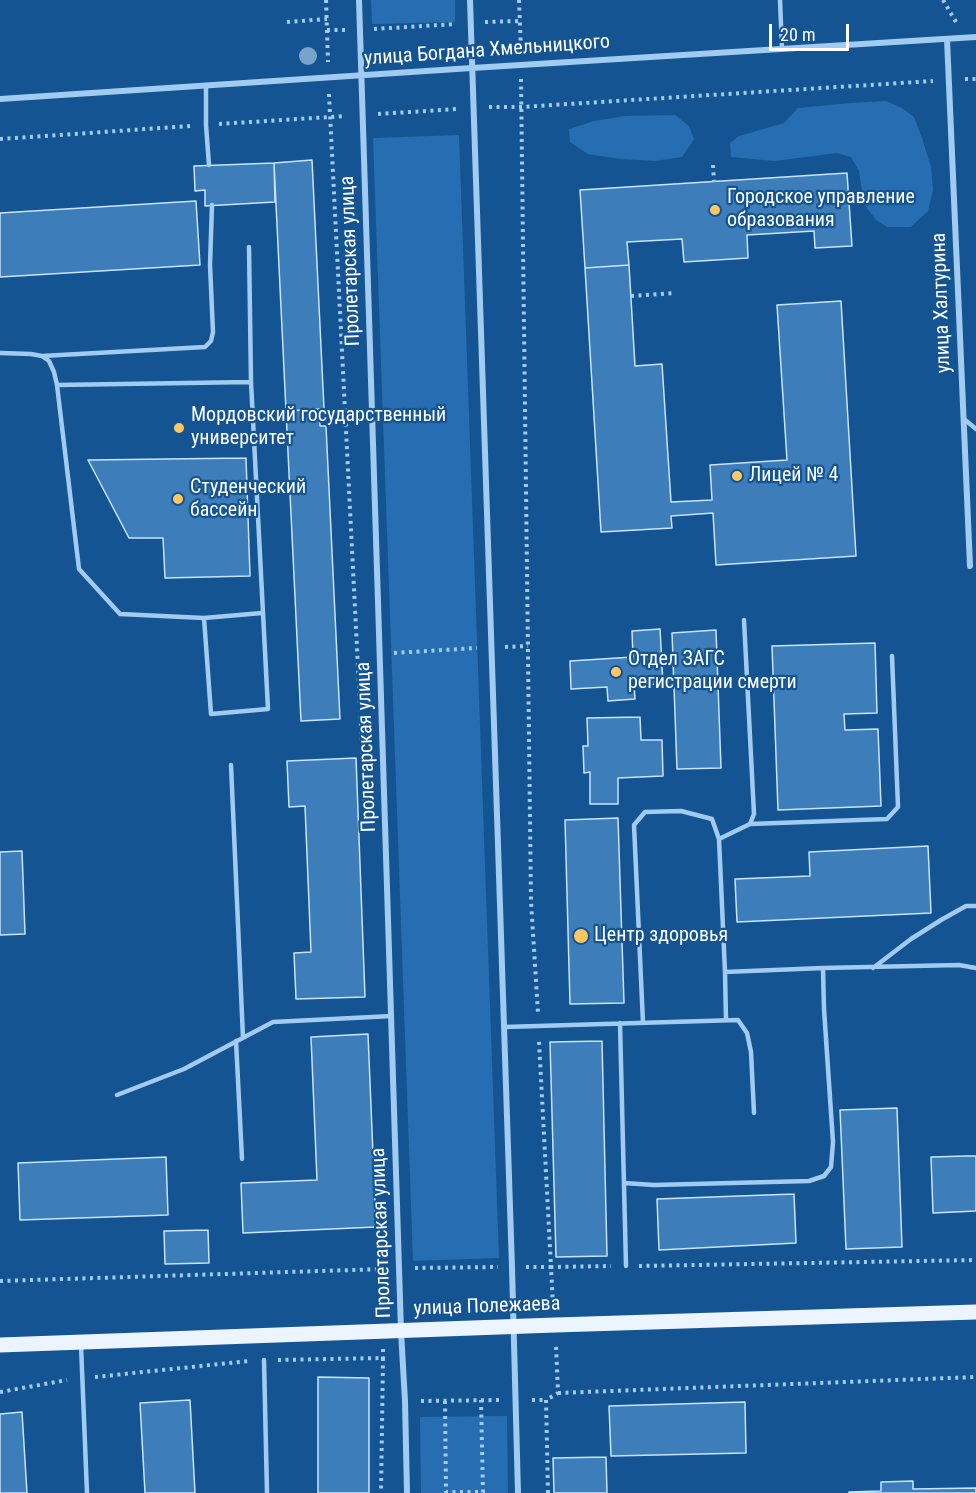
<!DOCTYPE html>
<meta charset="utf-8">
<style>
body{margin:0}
#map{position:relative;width:976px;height:1493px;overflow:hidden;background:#145492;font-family:"Roboto Condensed",sans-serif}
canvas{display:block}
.scale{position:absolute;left:769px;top:24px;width:80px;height:27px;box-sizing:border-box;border:3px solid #fff;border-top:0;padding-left:8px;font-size:18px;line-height:21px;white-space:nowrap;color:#fff;-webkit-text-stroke:4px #145492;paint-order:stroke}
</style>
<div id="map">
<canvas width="976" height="1493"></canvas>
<div class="scale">20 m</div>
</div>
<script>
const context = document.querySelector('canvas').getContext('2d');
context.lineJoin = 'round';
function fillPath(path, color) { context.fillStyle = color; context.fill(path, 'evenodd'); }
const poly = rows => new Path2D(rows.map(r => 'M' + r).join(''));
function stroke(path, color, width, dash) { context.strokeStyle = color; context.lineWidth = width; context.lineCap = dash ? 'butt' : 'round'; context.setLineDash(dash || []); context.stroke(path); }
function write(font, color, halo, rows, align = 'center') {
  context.font = font + ' "Roboto Condensed",sans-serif'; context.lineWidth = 4.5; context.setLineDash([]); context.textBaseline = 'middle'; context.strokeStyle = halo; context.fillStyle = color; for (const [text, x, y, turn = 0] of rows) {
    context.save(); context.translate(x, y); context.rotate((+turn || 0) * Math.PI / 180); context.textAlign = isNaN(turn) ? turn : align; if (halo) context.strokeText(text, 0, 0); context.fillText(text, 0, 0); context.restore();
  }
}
const green = poly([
 [371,0,455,0,455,22,372,24],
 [886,101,902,108,914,117,922,138,931,167,933,190,928,211,911,227,887,227,876,220,864,204,859,171,851,157,837,153,774,161,731,157,730,143,739,136,784,123,798,108,850,103],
 [675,115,689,126,694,139,682,157,655,161,620,159,588,154,570,142,569,129,594,121,625,116],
 [459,135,499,1258,413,1261,373,138],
 [507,1416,508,1493,421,1493,420,1417]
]);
const building = poly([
 [312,160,324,409,286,411,274,163,312,160],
 [274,163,275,202,205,206,205,190,195,191,194,166,274,163],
 [847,173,852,246,815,248,814,231,747,235,748,258,684,262,682,239,627,242,629,265,585,268,580,190,847,173],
 [196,201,200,265,0,277,0,213,196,201],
 [629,265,635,366,662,364,671,502,712,500,710,465,787,460,777,305,841,301,856,556,716,565,713,513,671,516,672,528,601,532,585,268,629,265],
 [319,409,320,426,326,426,340,719,301,721,286,411,319,409],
 [246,458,250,576,165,578,163,538,129,538,88,460,246,458],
 [660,629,663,684,634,685,635,699,608,701,607,687,571,689,570,661,633,657,632,631,660,629],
 [716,630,721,768,677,769,672,633,716,630],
 [875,643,877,713,844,714,845,730,878,729,881,806,778,810,772,646,875,643],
 [640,717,641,740,662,740,663,776,618,778,618,804,590,804,590,772,584,773,583,746,588,746,587,718,640,717],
 [356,758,365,997,296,999,294,953,311,952,305,806,289,807,287,761,356,758],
 [618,818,624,1003,570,1004,565,820,618,818],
 [928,846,931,913,737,922,735,879,810,876,809,852,928,846],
 [22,851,25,934,0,935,0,852,22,851],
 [368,1034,376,1227,243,1233,241,1183,317,1180,311,1037,368,1034],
 [602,1041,607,1256,556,1257,550,1042,602,1041],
 [897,1108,902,1247,846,1249,840,1110,897,1108],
 [966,1156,976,1156,976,1211,933,1213,931,1157,966,1156],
 [166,1157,168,1215,20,1220,18,1163,166,1157],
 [794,1194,796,1243,659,1250,657,1199,794,1194],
 [208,1230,209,1263,165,1264,164,1231,208,1230],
 [318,1377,369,1378,369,1493,318,1493,318,1377],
 [190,1400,195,1493,145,1493,140,1403,190,1400],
 [745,1402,746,1453,611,1456,609,1406,745,1402],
 [22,1412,27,1493,0,1493,0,1414,22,1412],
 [606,1457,607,1493,554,1493,553,1458,606,1457],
 [913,1481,913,1489,976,1488,976,1493,849,1493,849,1492,881,1491,881,1482,913,1481]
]);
const path = poly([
 [326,0,328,62],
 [519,0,521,50],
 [943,0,956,22],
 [287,22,327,19],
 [485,22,520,21],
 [374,29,456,24],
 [327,30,345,30],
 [521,79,531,901,538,1013],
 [965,79,976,79],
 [329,94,366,826],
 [489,107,521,107,933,81],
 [378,114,457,109],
 [219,124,346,116],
 [0,139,191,126],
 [713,165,714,182],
 [631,296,674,293],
 [505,647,528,646],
 [394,653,477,648],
 [639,1266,976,1260],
 [526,1267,551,1267,539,1041],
 [415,1268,498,1267],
 [0,1281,384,1269],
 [553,1305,551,1267,611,1266],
 [383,1349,383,1358],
 [278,1360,383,1358,381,1493],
 [95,1377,249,1361],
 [0,1392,67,1380],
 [558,1393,976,1377],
 [532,1400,546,1400],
 [421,1401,500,1400],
 [445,1401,446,1492,483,1492,481,1400],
 [548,1493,546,1400,558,1393,556,1345]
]);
const service = poly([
 [780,0,782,49],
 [206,87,206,125,209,165],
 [0,353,31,354,42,356,49,361,54,372,57,385,251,382,249,247],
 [42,356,205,347,211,341,213,332,210,265,212,205],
 [251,382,268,709,211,714,204,618,262,613],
 [57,385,79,569,120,614,204,618],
 [964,419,976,429],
 [231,765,243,1038],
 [750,824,887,819,898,807,892,656],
 [719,839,750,824,754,814,744,620],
 [823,968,959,965,976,968],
 [873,968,911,939,941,920,966,906,976,906],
 [620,1023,626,1266],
 [643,1023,634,825,645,812,681,811,712,819,719,839,725,972,726,1020],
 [504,1027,738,1020,747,1033,751,1052,754,1113],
 [236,1041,242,1159],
 [117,1095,184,1069,273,1022,392,1016],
 [624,1183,654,1185,809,1181,824,1176,831,1167,833,1142,824,1009,823,968,725,972],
 [81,1345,87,1493],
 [264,1360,267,1493]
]);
const minor = poly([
 [359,0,401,1331,405,1401,407,1493],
 [470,0,512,1267,518,1493],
 [947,39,970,566],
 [0,99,472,68,976,37]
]);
const primary = poly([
 [0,1345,555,1325,976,1312]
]);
const trees = [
 [308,56]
];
const markers = [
 [715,210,6,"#ffc762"],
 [179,428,6,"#ffc762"],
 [737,476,6,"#ffc762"],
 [178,499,6,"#ffc762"],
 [616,672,6,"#ffc762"],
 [581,936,8,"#ffc762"]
];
const streetNames = [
 ["улица Богдана Хмельницкого",487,51,-4],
 ["Пролетарская улица",351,261,-92],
 ["улица Халтурина",942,303,-92],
 ["Пролетарская улица",367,747,-92],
 ["Пролетарская улица",382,1233,-92],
 ["улица Полежаева",487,1307,-2]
];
const poiNames = [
 ["Городское управление",727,198],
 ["образования",727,221],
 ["Мордовский государственный",191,416],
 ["университет",191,439],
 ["Лицей № 4",749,476],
 ["Студенческий",190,488],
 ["бассейн",190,511],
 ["Отдел ЗАГС",628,660],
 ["регистрации смерти",628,683],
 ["Центр здоровья",594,936]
];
fillPath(green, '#266eb1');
fillPath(building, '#3d7eba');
stroke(building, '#c9e4fc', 1.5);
stroke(path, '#a2cbf1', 4, [3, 4.5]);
stroke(service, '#a2cbf1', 4.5);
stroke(minor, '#a2cbf1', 6);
stroke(primary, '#ecf5ff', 15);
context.fillStyle = '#78a3cc';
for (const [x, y] of trees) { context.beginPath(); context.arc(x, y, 9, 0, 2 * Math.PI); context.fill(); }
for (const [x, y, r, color] of markers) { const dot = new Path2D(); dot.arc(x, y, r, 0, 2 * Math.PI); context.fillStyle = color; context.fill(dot); stroke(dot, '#145492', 2); }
write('20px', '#fff', '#145492', streetNames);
write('20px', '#fff', '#145492', poiNames, 'left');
</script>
